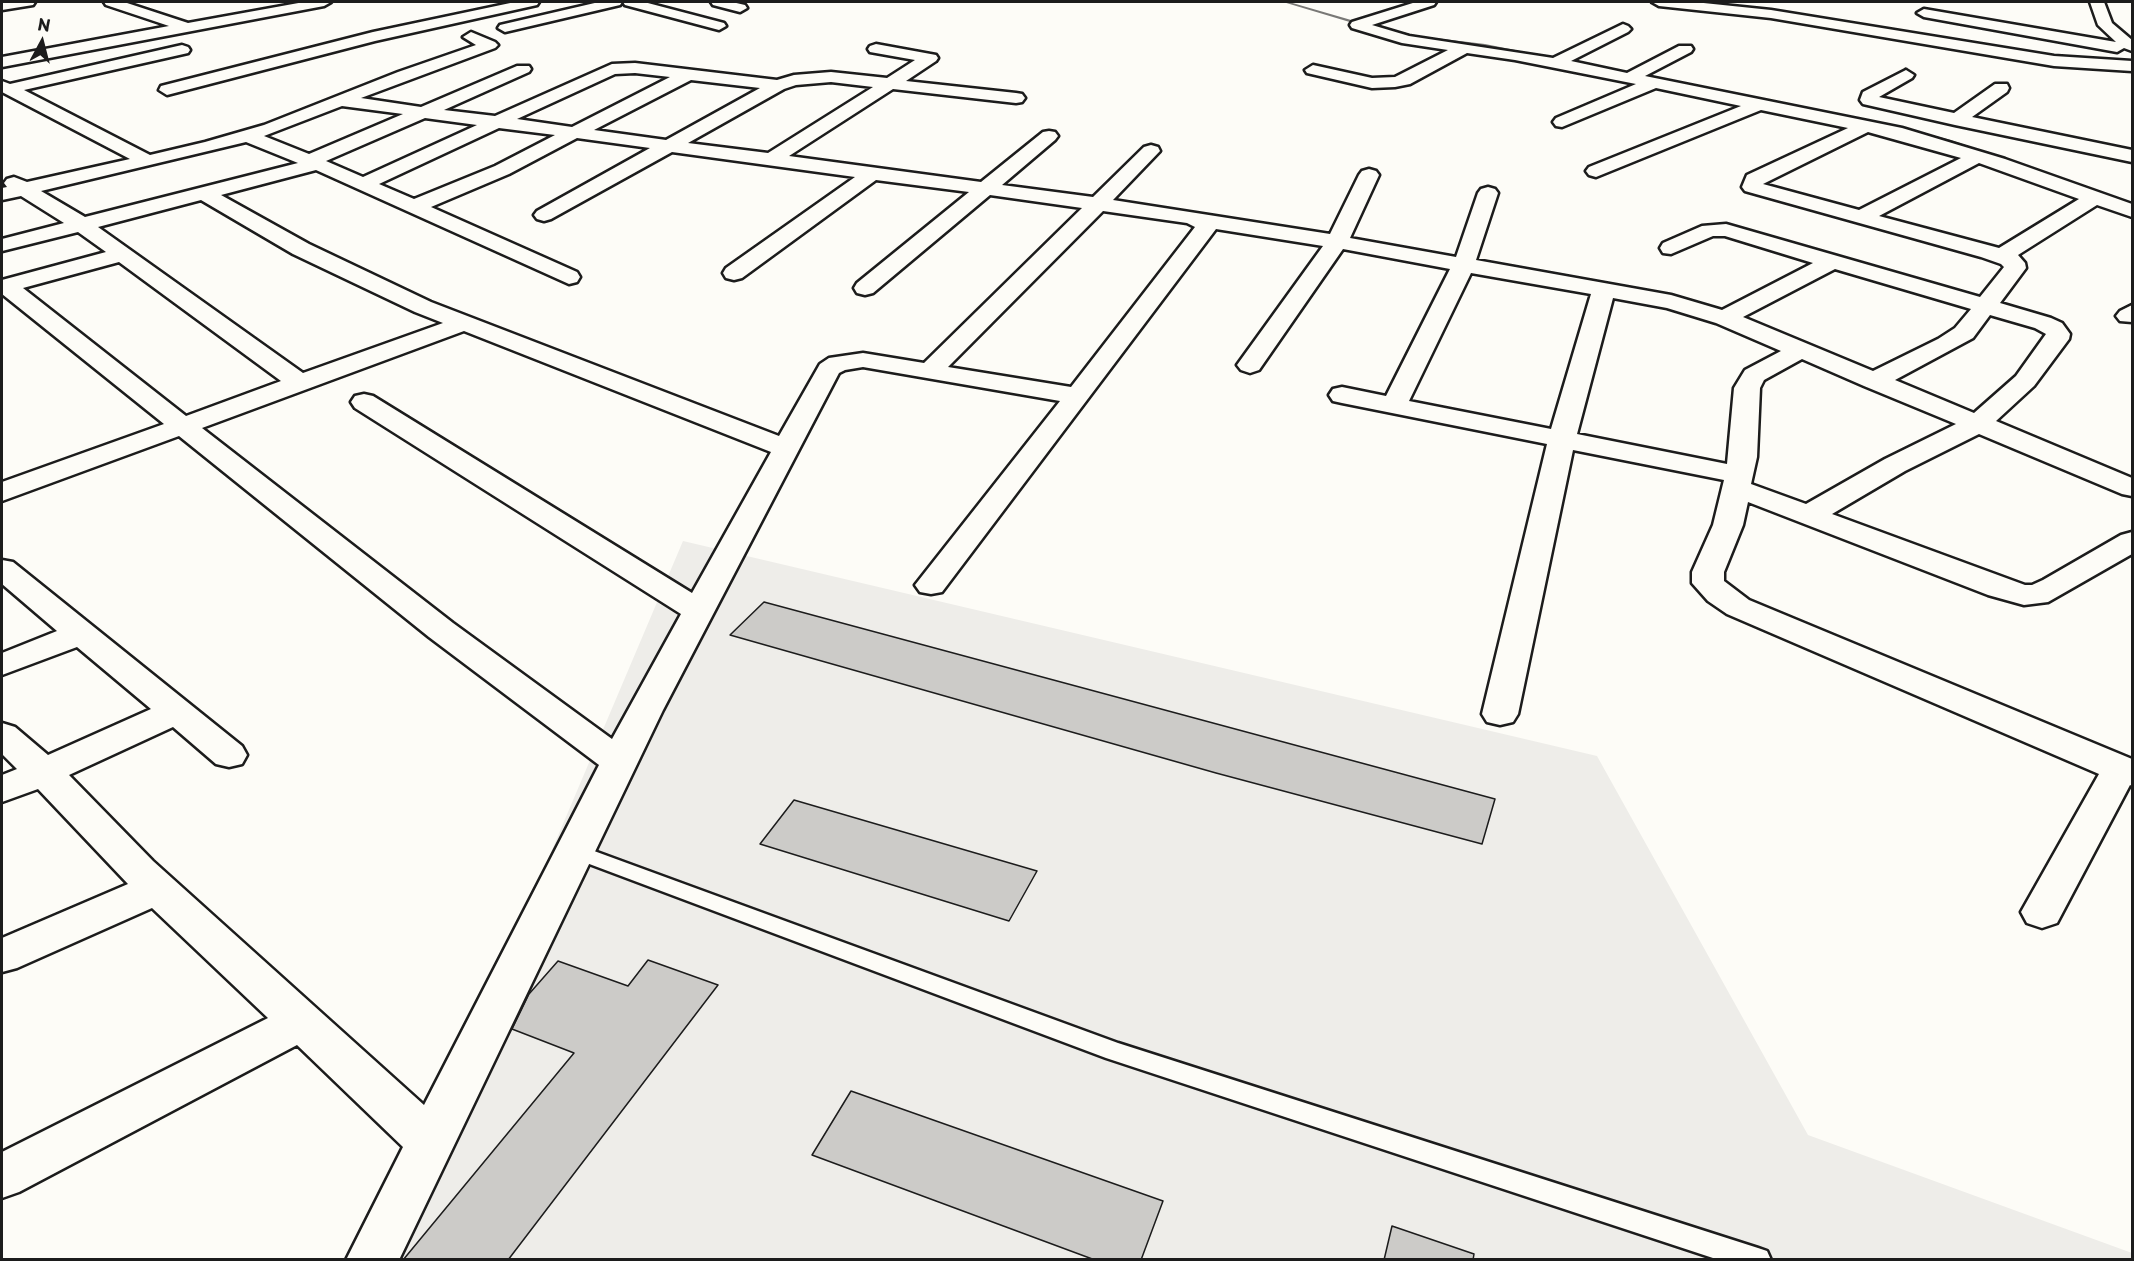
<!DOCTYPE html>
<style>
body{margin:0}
#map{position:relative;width:2134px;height:1261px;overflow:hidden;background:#fdfcf7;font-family:"Playpen Sans",sans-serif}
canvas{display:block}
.frame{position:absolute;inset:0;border:3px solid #1c1c1c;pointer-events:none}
.north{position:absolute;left:12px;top:12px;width:60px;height:60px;-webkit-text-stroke:4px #fdfcf7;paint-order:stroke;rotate:7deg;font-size:16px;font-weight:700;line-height:24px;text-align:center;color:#1c1c1c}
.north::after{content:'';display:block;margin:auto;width:21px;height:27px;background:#1c1c1c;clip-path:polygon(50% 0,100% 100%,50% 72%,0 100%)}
</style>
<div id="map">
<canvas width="2134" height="1261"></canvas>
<div class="frame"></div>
<div class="north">N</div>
</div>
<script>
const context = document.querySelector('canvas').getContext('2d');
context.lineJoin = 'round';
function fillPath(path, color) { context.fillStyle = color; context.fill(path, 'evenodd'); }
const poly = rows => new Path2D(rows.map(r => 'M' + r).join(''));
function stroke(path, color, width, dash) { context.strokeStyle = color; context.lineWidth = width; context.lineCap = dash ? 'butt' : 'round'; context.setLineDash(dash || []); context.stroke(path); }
const built = poly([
 [683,541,1597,756,1808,1135,2132,1253,2132,1260,378,1260]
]);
const stream = poly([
 [1283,2,1289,2,1358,22,1353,23,1283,2],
 [1387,28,1418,36,1485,44,1560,59,1557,61,1485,48,1418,40,1385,31,1387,28],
 [1920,132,1951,140,2027,166,2022,167,1947,142,1918,135,1917,134,1920,132],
 [2094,190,2132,202,2132,206,2094,194,2094,190]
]);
const building = poly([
 [764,602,1495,799,1482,844,1216,773,730,635,764,602],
 [794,800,1037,871,1009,921,760,844,794,800],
 [648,960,718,985,508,1260,403,1260,574,1053,512,1029,529,994,558,961,628,986,648,960],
 [851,1091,1163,1201,1141,1260,1095,1260,812,1155,851,1091],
 [1392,1226,1474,1254,1473,1260,1384,1260,1392,1226]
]);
const lane = poly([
 [575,844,1118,1043,1758,1248,1767,1251,1771,1260,1719,1260,1106,1058,568,856,565,851,568,846,575,844]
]);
const street = poly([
 [2,2,35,2,33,5,2,10,2,2],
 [104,2,124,2,188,23,304,2,331,2,324,6,2,67,2,57,169,26,106,5,104,2],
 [515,2,539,2,537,5,375,41,167,95,159,90,161,86,373,32,515,2],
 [599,2,622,2,620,5,505,32,498,28,500,25,599,2],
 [623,2,644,2,724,23,726,26,719,30,625,5,623,2],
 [711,2,732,2,745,5,747,8,740,12,713,5,711,2],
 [1416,2,1436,2,1434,5,1372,25,1409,36,1553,58,1623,24,1628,26,1631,29,1628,32,1571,61,1627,73,1679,46,1691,46,1693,49,1691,52,1645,76,1902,128,2005,159,2132,204,2132,217,2097,205,2018,255,2025,263,2026,268,2000,303,2051,318,2062,323,2070,334,2069,339,2034,386,1996,421,2132,478,2132,496,2122,494,1979,434,1905,471,1832,514,2025,585,2032,585,2043,580,2121,535,2132,532,2132,554,2048,602,2024,605,1988,595,1748,502,1743,525,1724,572,1724,581,1749,600,2132,759,2132,786,2130,785,2057,923,2042,928,2027,923,2021,912,2099,774,1727,614,1708,601,1692,583,1692,572,1713,525,1724,480,1573,450,1518,714,1513,722,1500,725,1487,722,1482,714,1547,444,1342,403,1333,401,1329,395,1333,389,1342,387,1386,396,1450,269,1343,249,1259,370,1250,373,1241,370,1237,365,1323,246,1216,229,942,592,931,594,920,592,915,585,1060,401,863,367,845,370,839,373,663,710,399,1260,346,1260,403,1147,297,1045,19,1192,2,1198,2,1152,268,1018,152,908,17,968,2,972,2,938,128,884,38,789,2,802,2,775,17,769,2,754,2,723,15,727,48,755,151,709,77,647,2,675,2,653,57,631,2,584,2,560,13,562,242,746,247,755,242,764,229,767,216,764,173,727,69,775,153,861,424,1105,599,765,429,637,179,436,2,501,2,482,164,424,2,294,2,280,106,252,78,232,2,251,2,239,64,223,21,196,2,200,2,188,7,187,4,183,7,179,14,177,27,182,130,159,2,92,2,81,10,84,182,45,188,47,190,50,188,53,24,90,150,155,205,142,264,125,398,72,476,45,463,37,471,32,495,42,498,45,495,48,361,98,421,107,517,66,529,66,531,69,529,72,444,110,495,116,612,64,635,63,777,80,794,75,831,72,887,78,915,60,870,52,868,49,870,46,876,44,936,55,938,58,936,61,906,81,1016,93,1022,94,1025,98,1022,102,1016,103,893,89,789,156,981,182,1043,132,1049,131,1055,132,1058,136,1055,140,1002,185,1093,197,1144,147,1151,145,1158,147,1160,151,1113,200,1330,234,1359,175,1362,171,1369,169,1376,171,1379,175,1350,238,1456,257,1478,193,1481,189,1488,187,1495,189,1498,193,1476,260,1671,295,1722,310,1813,263,1725,236,1713,236,1671,254,1663,253,1660,248,1663,243,1702,226,1726,224,1980,297,2004,267,2001,264,1981,257,1745,191,1742,187,1747,175,1848,128,1761,110,1596,177,1589,175,1586,171,1589,167,1741,106,1656,88,1562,127,1556,126,1553,122,1556,118,1636,84,1515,60,1467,53,1410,84,1395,87,1372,88,1307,73,1305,70,1313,65,1372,78,1395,77,1448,50,1402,43,1352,28,1350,25,1352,22,1416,2],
 [635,73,670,77,572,127,517,119,615,74,635,73],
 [691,80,760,88,666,140,594,130,691,80],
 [831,82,873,87,768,153,688,143,784,89,796,85,831,82],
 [342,106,403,114,309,154,264,136,342,106],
 [425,118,477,125,363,177,326,161,425,118],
 [499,128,555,135,495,166,414,199,379,184,499,128],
 [1868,132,1961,158,1859,210,1763,184,1868,132],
 [577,138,650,148,537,211,534,215,537,219,544,221,551,219,672,152,855,177,726,268,723,273,726,278,734,280,742,278,876,180,969,192,857,283,854,288,857,293,865,295,873,293,990,195,1082,208,924,363,863,353,829,358,820,364,779,436,431,302,309,244,221,195,316,170,569,284,577,282,580,277,577,272,431,207,509,174,577,138],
 [246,142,298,163,85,217,41,191,246,142],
 [1979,163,2079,199,1999,248,1879,216,1979,163],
 [201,200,293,254,415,312,443,323,303,373,98,227,201,200],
 [1103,211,1187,223,1195,227,1071,387,948,367,1103,211],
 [119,262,281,381,186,416,23,288,119,262],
 [1835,269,1971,309,1955,328,1938,339,1873,371,1743,317,1835,269],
 [1471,273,1591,294,1551,429,1409,401,1471,273],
 [1613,298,1667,308,1716,323,1781,351,1745,370,1734,388,1727,464,1577,434,1613,298],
 [1990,315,2035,328,2046,334,2016,376,1974,413,1895,380,1973,338,1990,315],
 [464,331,771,452,692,593,373,396,364,394,355,396,351,402,355,408,681,614,612,739,453,623,202,428,464,331],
 [1802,359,1864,386,1956,424,1885,459,1806,504,1751,484,1757,457,1760,388,1764,380,1802,359],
 [1652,2,1694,2,1771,10,2054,56,2132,61,2132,71,2054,66,1771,18,1659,6,1652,2],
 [2090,2,2104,2,2112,23,2132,40,2132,51,2124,48,2117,52,1924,17,1917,13,1924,9,2116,42,2098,25,2090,2],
 [1906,70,1914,75,1912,78,1879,97,1954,113,1995,84,2007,84,2009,88,2007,92,1972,117,2132,150,2132,162,1955,125,1863,104,1860,100,1863,92,1906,70],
 [2132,305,2132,322,2120,321,2116,316,2120,311,2132,305]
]);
fillPath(built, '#eeede9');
fillPath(stream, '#797876');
fillPath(building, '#cccbc8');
stroke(building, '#1c1c1c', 1.5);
stroke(lane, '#1c1c1c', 5);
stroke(street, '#1c1c1c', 5);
fillPath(lane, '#fdfcf7');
fillPath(street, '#fdfcf7');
</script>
